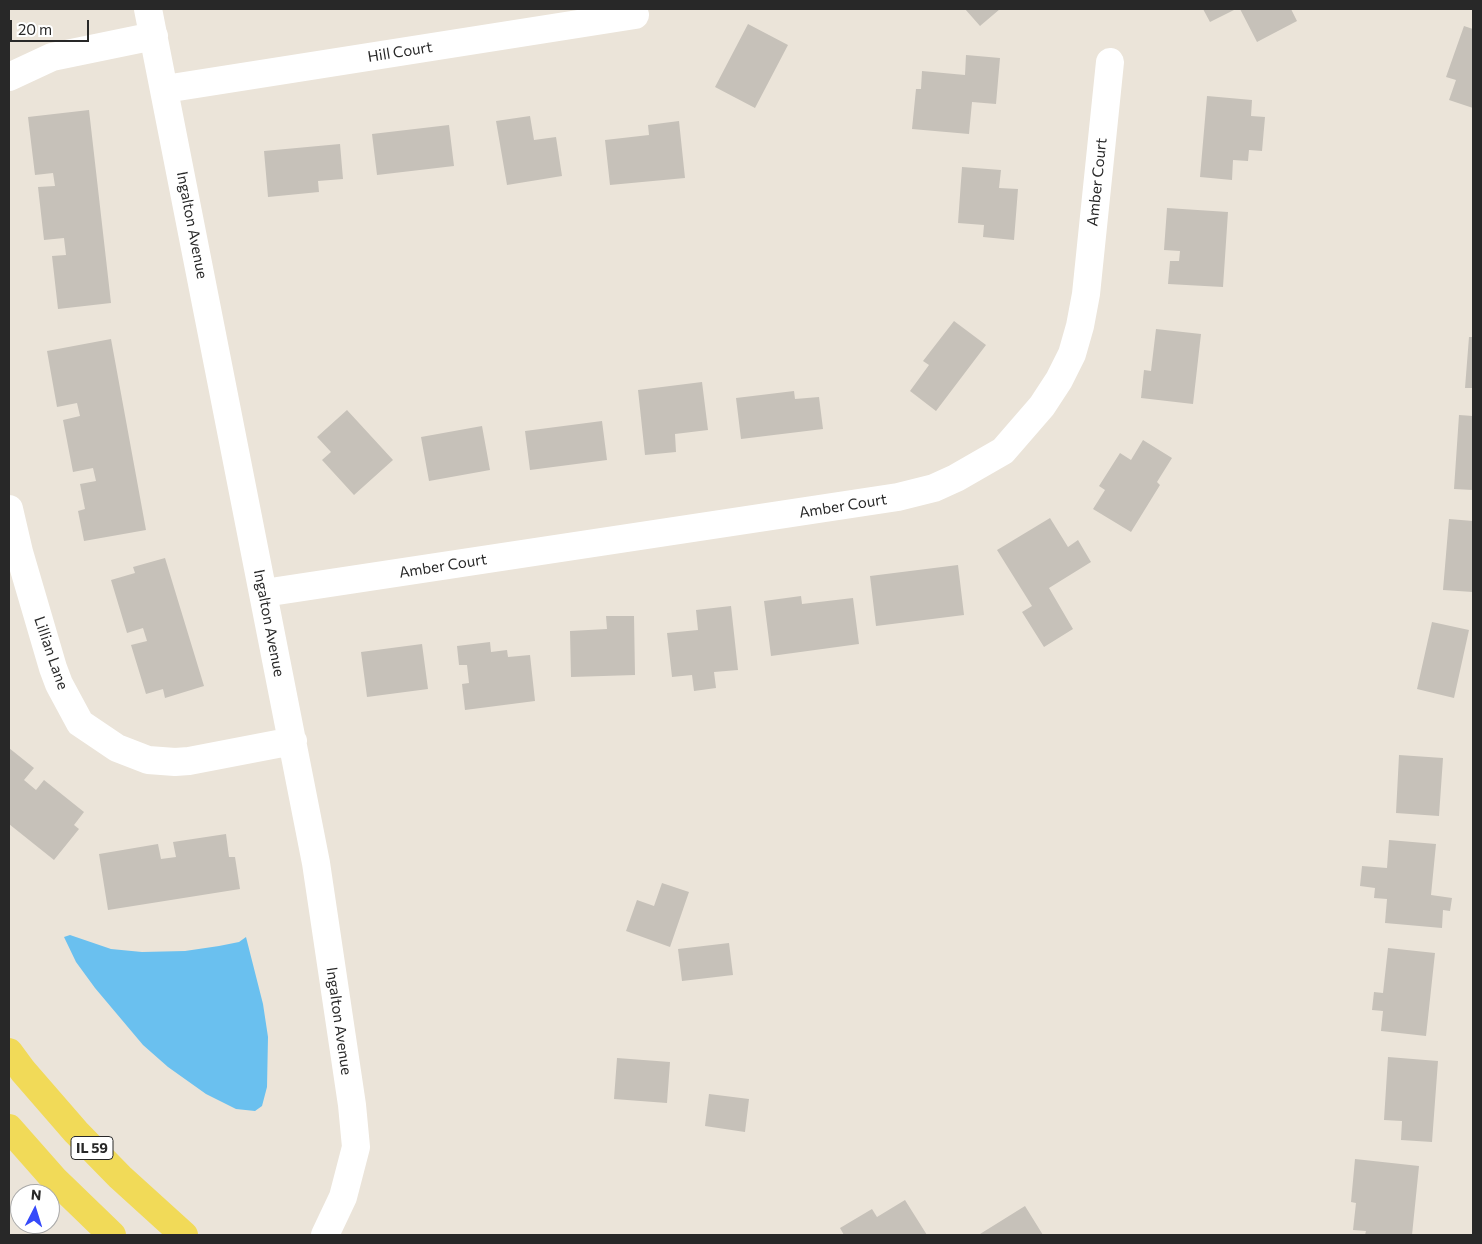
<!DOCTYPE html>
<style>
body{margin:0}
#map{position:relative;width:1482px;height:1244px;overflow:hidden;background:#ebe4d9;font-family:Commissioner,sans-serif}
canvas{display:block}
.frame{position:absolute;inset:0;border:10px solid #282828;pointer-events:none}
.north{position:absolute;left:10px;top:1184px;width:50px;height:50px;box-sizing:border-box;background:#fff;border:1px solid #a9a9a9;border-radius:50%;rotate:5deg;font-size:14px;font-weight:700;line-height:20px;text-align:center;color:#282828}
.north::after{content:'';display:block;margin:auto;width:18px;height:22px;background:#364afa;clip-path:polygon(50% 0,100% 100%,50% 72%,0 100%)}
.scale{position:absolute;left:10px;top:20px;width:79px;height:22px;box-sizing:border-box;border:2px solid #282828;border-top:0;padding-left:6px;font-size:15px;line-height:18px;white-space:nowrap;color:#282828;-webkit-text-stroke:4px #fff;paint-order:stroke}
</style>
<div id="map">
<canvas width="1482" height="1244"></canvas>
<div class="frame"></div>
<div class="north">N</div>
<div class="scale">20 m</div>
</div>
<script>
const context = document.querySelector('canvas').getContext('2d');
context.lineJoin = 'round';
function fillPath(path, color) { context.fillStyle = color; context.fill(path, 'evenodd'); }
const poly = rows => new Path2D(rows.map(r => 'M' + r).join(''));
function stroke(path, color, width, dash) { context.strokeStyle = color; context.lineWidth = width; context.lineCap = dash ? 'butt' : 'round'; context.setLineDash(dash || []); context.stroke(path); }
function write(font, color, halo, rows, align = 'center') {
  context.font = font + ' Commissioner,sans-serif'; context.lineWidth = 4.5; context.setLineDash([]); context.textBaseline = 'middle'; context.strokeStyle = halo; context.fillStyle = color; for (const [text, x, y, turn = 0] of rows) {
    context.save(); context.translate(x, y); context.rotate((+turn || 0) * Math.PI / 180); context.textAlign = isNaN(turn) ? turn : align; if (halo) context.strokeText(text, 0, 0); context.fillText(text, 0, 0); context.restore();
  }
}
const water = poly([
 [70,935,111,949,142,952,185,951,219,946,239,942,246,937,263,1004,268,1037,267,1087,262,1106,255,1111,236,1109,206,1094,168,1067,143,1045,95,988,76,962,64,937]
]);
const building = poly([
 [965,9,1000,9,980,26],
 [1203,9,1236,9,1210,22],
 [1240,9,1291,9,1297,21,1257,42],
 [748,24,788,45,755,108,715,87],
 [1464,26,1473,29,1473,108,1449,100,1456,80,1446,77],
 [966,55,1000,58,996,104,972,102,969,134,912,129,916,89,921,89,922,71,965,75],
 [1207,96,1252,100,1251,116,1265,117,1262,151,1249,150,1248,161,1233,160,1232,180,1200,177],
 [89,110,111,303,58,309,52,256,66,255,64,238,44,240,38,187,55,186,53,173,35,175,28,117],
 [530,116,534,140,556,137,562,176,507,185,496,121],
 [679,121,685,178,610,185,605,140,649,135,648,125],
 [449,125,454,166,377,175,372,134],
 [340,144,343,179,318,181,319,192,268,197,264,151],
 [962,167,1001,170,999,188,1018,189,1014,240,983,237,984,225,958,223],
 [1167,208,1228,212,1223,287,1168,284,1170,261,1179,261,1180,251,1164,250],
 [954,321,986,345,936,411,910,391,929,365,923,361],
 [1156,329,1201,334,1193,404,1141,398,1144,370,1151,371],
 [1469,337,1473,337,1473,388,1465,388],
 [111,339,146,530,84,541,78,511,85,509,80,484,96,481,93,468,73,472,63,420,80,416,77,403,57,407,47,351],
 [702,382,708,430,675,434,676,452,645,455,638,390],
 [794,391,795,399,819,397,823,429,741,439,736,398],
 [347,410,393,460,354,495,322,460,331,452,317,437],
 [1459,415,1473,416,1473,490,1454,489],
 [602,421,607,460,530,470,525,431],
 [482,426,490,470,429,481,421,437],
 [1143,440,1172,458,1157,482,1160,485,1131,532,1093,509,1105,490,1099,486,1120,453,1131,460],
 [1050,518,1068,547,1078,540,1091,562,1049,588,1073,629,1044,647,1022,612,1032,606,997,550],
 [1449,519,1473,521,1473,592,1443,590],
 [165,558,204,686,165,698,163,689,146,694,131,645,147,641,143,628,127,633,111,580,135,573,133,567],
 [958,565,964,615,876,626,870,576],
 [801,596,802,604,853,598,859,644,771,656,764,601],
 [731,606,738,670,714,672,716,688,694,691,692,675,672,677,667,633,698,630,696,610],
 [606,616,634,616,635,675,571,677,570,631,607,629],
 [1432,622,1469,630,1454,698,1417,689],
 [490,642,491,652,507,650,508,657,530,655,535,701,465,710,462,684,469,683,467,665,459,665,457,646],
 [422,644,428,689,367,697,361,652],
 [9,748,34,768,24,780,36,790,44,780,84,812,74,825,79,829,54,860,9,824],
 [1399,755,1443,758,1439,816,1396,813],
 [226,834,229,857,235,857,240,889,108,910,99,854,158,844,161,859,176,857,173,842],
 [1389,840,1436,844,1431,895,1452,898,1450,911,1443,910,1442,928,1385,923,1387,899,1374,898,1375,888,1360,886,1362,866,1387,868],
 [662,883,689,892,670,947,626,931,637,900,654,906],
 [729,943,733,975,682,981,678,949],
 [1388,948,1435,953,1426,1036,1381,1031,1383,1011,1372,1010,1374,992,1383,993],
 [1388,1057,1438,1061,1432,1142,1401,1140,1402,1121,1384,1120],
 [617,1058,670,1062,667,1103,614,1099],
 [709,1094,749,1099,745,1132,705,1126],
 [1355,1159,1419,1166,1412,1235,1365,1235,1366,1231,1353,1230,1356,1203,1351,1202],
 [905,1200,927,1235,844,1235,840,1228,872,1209,877,1217],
 [1025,1206,1043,1235,981,1235,980,1234]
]);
const minor = poly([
 [148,9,316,863,352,1105,356,1147,343,1197,325,1235],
 [9,77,52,57,154,36],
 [165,89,635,15],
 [9,509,19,552,53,668,59,684,80,723,117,748,148,760,175,762,189,761,293,741],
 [264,593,898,497,934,488,956,478,1003,451,1042,406,1059,380,1072,354,1080,326,1086,294,1110,62]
]);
const major = poly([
 [9,1052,23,1071,76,1132,120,1177,184,1235],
 [9,1128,54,1179,112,1235]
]);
const shields = [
 [92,1148,42]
];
const shieldNames = [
 ["IL 59",92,1148]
];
const streetNames = [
 ["Hill Court",400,52,-9],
 ["Amber Court",1097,182,-84],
 ["Ingalton Avenue",192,225,79],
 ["Amber Court",843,506,-9],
 ["Amber Court",443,566,-9],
 ["Ingalton Avenue",269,623,79],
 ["Lillian Lane",51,653,71],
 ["Ingalton Avenue",339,1021,82]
];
fillPath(water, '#6ac0ef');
fillPath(building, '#c6c1b9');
stroke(minor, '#fff', 28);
stroke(major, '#f1da58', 28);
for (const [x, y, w] of shields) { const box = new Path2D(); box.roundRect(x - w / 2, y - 11.5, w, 23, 4); context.fillStyle = '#fff'; context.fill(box); stroke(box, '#282828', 1); }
write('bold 14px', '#282828', null, shieldNames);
write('15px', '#282828', '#fff', streetNames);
</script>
